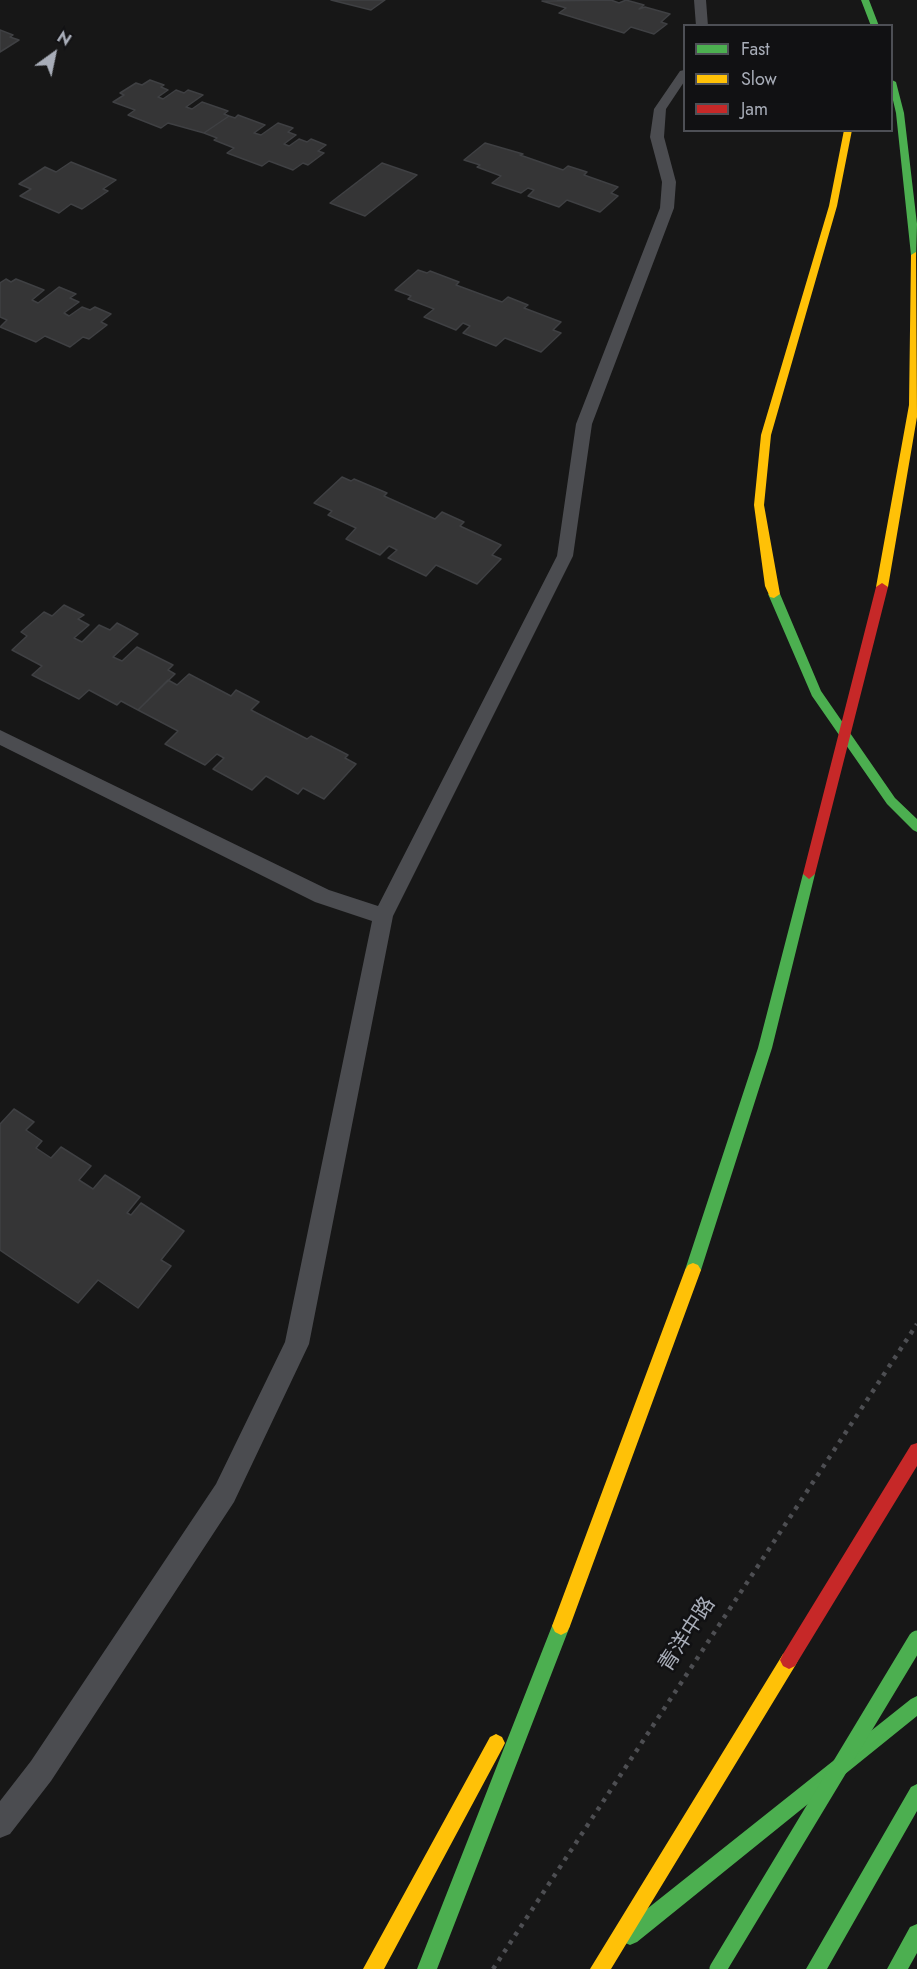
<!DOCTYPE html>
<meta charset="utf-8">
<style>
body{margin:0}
#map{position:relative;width:917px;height:1969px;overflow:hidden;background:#171717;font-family:Jost,sans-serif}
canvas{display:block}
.legend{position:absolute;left:683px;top:24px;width:210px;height:108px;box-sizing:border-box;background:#111113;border:2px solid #4d4f55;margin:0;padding:8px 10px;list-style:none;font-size:18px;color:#a8adb8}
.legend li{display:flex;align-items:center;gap:12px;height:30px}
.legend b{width:30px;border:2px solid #4d4f55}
.north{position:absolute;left:24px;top:24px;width:60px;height:60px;-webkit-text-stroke:4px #111113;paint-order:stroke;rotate:33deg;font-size:16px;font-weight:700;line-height:24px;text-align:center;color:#a8adb8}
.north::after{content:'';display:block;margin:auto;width:21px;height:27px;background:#a8adb8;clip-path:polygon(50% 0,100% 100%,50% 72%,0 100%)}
</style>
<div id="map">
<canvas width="917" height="1969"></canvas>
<ul class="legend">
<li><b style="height:8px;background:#4caf50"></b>Fast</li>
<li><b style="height:8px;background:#ffc107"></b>Slow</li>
<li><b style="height:8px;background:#c62828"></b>Jam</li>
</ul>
<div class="north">N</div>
</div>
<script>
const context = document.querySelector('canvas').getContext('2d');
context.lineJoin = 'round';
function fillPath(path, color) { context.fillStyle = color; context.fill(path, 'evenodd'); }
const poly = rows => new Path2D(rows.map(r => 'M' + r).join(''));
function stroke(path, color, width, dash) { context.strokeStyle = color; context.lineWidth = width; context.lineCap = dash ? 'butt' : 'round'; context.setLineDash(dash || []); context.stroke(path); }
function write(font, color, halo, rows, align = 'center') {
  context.font = font + ' Jost,"Noto Sans SC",sans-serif'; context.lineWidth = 5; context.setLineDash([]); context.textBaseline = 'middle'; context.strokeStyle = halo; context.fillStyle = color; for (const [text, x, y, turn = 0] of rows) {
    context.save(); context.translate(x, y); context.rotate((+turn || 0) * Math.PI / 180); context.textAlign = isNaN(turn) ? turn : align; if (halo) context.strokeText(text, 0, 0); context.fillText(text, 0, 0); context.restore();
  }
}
const building = poly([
 [331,0,385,0,371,10,331,0],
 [611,0,619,3,626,0,644,5,639,9,645,7,670,14,661,22,667,24,654,34,631,27,624,33,559,13,566,8,542,1,611,0],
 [0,30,13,35,10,37,19,40,0,52,0,30],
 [150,80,164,85,161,87,168,90,158,97,163,99,176,90,184,93,188,90,203,95,186,107,192,109,202,102,228,111,224,114,229,116,204,133,168,123,161,128,128,115,135,110,113,102,124,95,120,93,136,83,142,85,150,80],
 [238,115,265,125,254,133,261,135,278,123,293,128,288,132,296,135,284,144,289,146,299,139,307,142,311,139,326,145,318,151,324,153,308,165,303,163,293,170,269,161,262,166,227,153,234,148,214,140,217,138,204,133,229,116,235,118,238,115],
 [485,143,523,154,520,155,563,170,568,166,587,172,584,175,618,187,611,193,618,196,600,212,567,200,559,207,528,196,534,190,528,188,521,193,492,183,501,176,477,167,480,165,464,160,485,143],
 [71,162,116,180,103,189,108,191,82,209,71,204,59,213,20,196,31,189,19,184,45,167,56,172,71,162],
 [382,163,417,175,365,216,330,203,382,163],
 [418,270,427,273,430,271,459,282,456,285,502,302,508,297,528,305,524,308,561,322,553,330,561,333,541,352,505,338,496,346,463,333,470,326,463,323,456,330,424,317,434,309,408,299,411,296,395,290,418,270],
 [6,279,11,282,16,279,44,290,32,300,38,303,59,287,76,294,70,298,79,302,64,313,69,316,82,307,90,310,95,307,111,314,101,322,107,325,89,339,83,337,70,347,45,336,36,342,0,327,7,320,0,317,0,283,6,279],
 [342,477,351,481,354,479,387,493,384,496,435,519,442,512,464,522,460,526,501,545,492,555,501,559,477,584,436,565,426,576,388,558,397,550,389,546,380,555,346,539,356,528,328,515,332,511,314,503,342,477],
 [64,605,84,615,78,619,89,625,74,638,82,642,99,625,110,630,117,623,138,634,113,657,122,661,137,647,173,665,168,670,175,674,138,710,121,701,117,705,89,690,79,699,32,675,42,666,12,650,27,636,21,632,44,612,52,616,64,605],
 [189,674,231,696,236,690,259,702,251,710,307,739,311,736,348,755,345,758,356,764,324,799,303,788,298,794,266,776,252,790,213,769,224,758,217,754,205,765,165,744,178,731,138,710,168,680,177,685,189,674],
 [14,1109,34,1122,26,1130,42,1141,36,1148,51,1158,61,1147,91,1166,79,1180,93,1189,105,1175,140,1197,127,1213,131,1215,141,1203,184,1231,161,1260,171,1266,138,1308,98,1280,78,1303,0,1250,0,1124,14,1109]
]);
const path = poly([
 [493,1969,917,1324]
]);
const lane = poly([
 [694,0,706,0,708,26,696,26,694,0],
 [684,70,684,82,666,109,664,137,676,182,674,208,592,424,573,556,393,916,309,1344,234,1502,51,1781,10,1834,0,1838,0,1801,31,1761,216,1484,285,1342,372,921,315,902,0,745,0,730,329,890,378,906,557,556,576,424,660,208,662,182,650,137,654,109,680,71,684,70]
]);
const fast = poly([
 [861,0,869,0,879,26,871,26,861,0],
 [892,80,896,82,904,113,917,224,916,258,911,255,896,113,892,96,892,80],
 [774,590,780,594,821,691,895,798,917,819,917,832,913,830,887,804,812,696,768,594,774,590],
 [809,869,815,874,772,1048,701,1270,698,1275,693,1277,688,1275,685,1270,758,1048,803,874,809,869],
 [561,1617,567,1620,570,1626,437,1969,417,1969,552,1626,555,1620,561,1617],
 [917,1696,917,1716,637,1942,630,1945,623,1942,620,1935,623,1928,911,1699,917,1696],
 [917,1784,917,1811,827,1969,806,1969,911,1787,917,1784],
 [917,1924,917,1953,908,1969,887,1969,910,1927,917,1924]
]);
const slow = poly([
 [844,130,852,130,837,206,771,435,764,505,780,594,774,598,770,597,765,586,754,505,761,435,829,206,844,130],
 [916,252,917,417,888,587,882,591,876,587,909,405,911,255,916,252],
 [693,1263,698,1265,701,1270,570,1626,567,1632,561,1635,555,1632,552,1626,685,1270,688,1265,693,1263],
 [789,1651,795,1654,798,1660,795,1666,611,1969,590,1969,783,1654,789,1651],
 [496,1734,502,1737,505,1743,502,1749,384,1969,363,1969,490,1737,496,1734]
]);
const jam = poly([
 [882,583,888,587,815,874,809,879,803,874,876,587,882,583],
 [917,1443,917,1466,795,1666,789,1669,783,1666,780,1660,783,1654,911,1445,917,1443]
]);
const fastBridge = poly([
 [718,1969,917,1639]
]);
const nearStreetnames = [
 ["青洋中路",688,1635,-57]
];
fillPath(building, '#353536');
stroke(building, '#3f4043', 1.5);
stroke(path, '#4d4e52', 4.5, [4, 6]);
fillPath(lane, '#4b4c50');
fillPath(fast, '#4caf50');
fillPath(slow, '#ffc107');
fillPath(jam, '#c62828');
stroke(fastBridge, '#4caf50', 17);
write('21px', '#a8adb8', '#111113', nearStreetnames);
</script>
